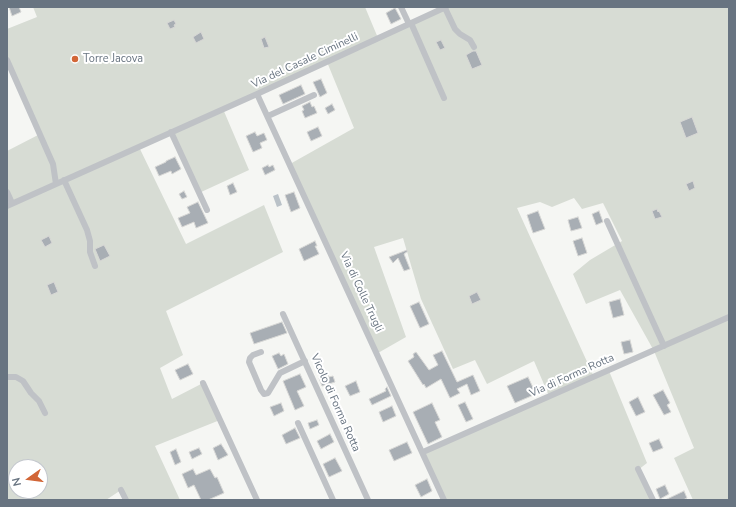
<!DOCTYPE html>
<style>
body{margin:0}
#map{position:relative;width:736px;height:507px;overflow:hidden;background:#f5f6f3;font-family:"Nunito Sans",sans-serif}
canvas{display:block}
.frame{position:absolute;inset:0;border:8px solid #687481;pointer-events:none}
.north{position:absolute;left:8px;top:459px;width:40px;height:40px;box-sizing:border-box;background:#fff;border:1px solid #c3c7cd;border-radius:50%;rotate:256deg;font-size:11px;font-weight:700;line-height:16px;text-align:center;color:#687481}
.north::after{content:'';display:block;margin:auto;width:14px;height:18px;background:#d26637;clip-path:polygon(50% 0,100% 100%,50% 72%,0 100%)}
</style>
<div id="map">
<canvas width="736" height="507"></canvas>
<div class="frame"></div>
<div class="north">N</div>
</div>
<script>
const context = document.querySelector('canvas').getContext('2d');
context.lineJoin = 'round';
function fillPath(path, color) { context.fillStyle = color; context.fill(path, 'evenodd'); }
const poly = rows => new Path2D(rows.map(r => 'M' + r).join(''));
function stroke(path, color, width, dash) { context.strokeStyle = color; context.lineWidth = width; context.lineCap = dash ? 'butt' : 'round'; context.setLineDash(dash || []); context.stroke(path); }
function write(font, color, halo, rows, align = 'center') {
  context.font = font + ' "Nunito Sans",sans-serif'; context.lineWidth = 4; context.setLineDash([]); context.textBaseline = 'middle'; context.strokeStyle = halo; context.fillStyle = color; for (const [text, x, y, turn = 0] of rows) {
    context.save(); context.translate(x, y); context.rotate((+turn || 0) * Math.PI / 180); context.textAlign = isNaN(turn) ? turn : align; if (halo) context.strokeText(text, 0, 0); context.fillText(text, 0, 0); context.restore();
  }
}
const green = poly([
 [33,7,365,7,378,38,446,7,729,7,729,500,693,500,674,458,694,448,654,351,620,290,586,304,573,274,590,260,622,241,603,203,582,209,574,198,552,207,540,202,517,208,594,377,609,371,647,463,638,470,653,500,444,500,423,452,549,396,534,361,487,384,475,360,453,369,421,299,403,238,374,247,406,337,378,353,290,164,354,128,327,62,223,109,249,170,199,193,171,132,139,147,186,244,264,205,283,252,166,311,183,355,160,368,172,399,203,383,220,420,155,446,180,500,126,500,121,490,106,500,7,500,7,151,40,134,7,60,7,29,37,17],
 [16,467,40,467,40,491,16,491]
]);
const water = poly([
 [278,194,282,205,277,207,273,196]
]);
const building = poly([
 [9,7,19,7,21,12,12,16,9,7],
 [395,8,401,19,391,24,386,13,395,8],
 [174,20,176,24,174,25,175,27,170,29,167,23,174,20],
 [201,32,204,39,196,43,193,37,201,32],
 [265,37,269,47,264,48,261,39,265,37],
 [441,40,445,48,440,50,436,42,441,40],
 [473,51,476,51,482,65,472,69,466,55,473,51],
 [76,56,79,61,74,63,72,58,76,56],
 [321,79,327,93,320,97,313,82,321,79],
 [301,85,305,94,283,104,279,95,301,85],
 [310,102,312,107,314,106,317,113,305,118,302,111,304,110,302,106,310,102],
 [332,104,335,110,328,114,325,108,332,104],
 [692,117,698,133,686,138,680,122,692,117],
 [318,127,322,136,311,141,307,132,318,127],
 [255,132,257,136,264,133,267,140,260,143,262,148,253,152,246,136,255,132],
 [175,157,181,169,172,174,171,171,159,176,155,167,166,162,166,161,175,157],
 [268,165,269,167,273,165,275,170,265,175,262,168,268,165],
 [693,181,695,188,689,191,686,184,693,181],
 [233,183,237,192,230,195,227,186,233,183],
 [184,191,187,197,182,199,179,194,184,191],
 [294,192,300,208,291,212,285,195,294,192],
 [198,202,208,223,196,228,194,222,182,227,178,218,190,213,187,207,198,202],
 [657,209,658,212,659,211,662,217,655,219,652,211,657,209],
 [538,211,545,229,533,233,527,215,538,211],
 [599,211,603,222,596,225,592,214,599,211],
 [578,217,582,228,571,231,568,220,578,217],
 [49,236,52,243,45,247,41,240,49,236],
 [582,238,587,253,578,256,573,241,582,238],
 [315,241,317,246,315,246,319,254,304,261,299,249,315,241],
 [104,245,110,256,100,261,95,249,104,245],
 [407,250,408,251,404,254,410,269,404,271,398,258,393,263,389,257,407,250],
 [54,282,58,292,51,295,47,285,54,282],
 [477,292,481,300,472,304,469,296,477,292],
 [620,299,624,315,613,318,609,302,620,299],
 [419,302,429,324,420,328,410,306,419,302],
 [282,322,287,333,254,344,250,333,282,322],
 [630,340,633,352,624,354,621,342,630,340],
 [442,351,457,382,473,375,480,391,471,395,467,384,457,389,460,393,450,398,441,379,426,388,424,384,423,385,408,361,414,357,413,354,416,352,429,370,438,365,433,355,442,351],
 [279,353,281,356,284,354,288,364,278,369,272,356,279,353],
 [188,364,193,374,180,380,175,370,188,364],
 [300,374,306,387,297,391,304,406,295,410,283,381,300,374],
 [328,375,329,377,333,376,335,382,322,386,319,378,328,375],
 [528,377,536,394,515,403,507,386,528,377],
 [356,381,360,392,350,396,345,386,356,381],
 [387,387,391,396,372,405,369,399,386,391,385,389,387,387],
 [663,390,670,403,667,405,671,412,664,415,653,395,663,390],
 [638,397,645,412,636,416,629,402,638,397],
 [465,402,473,419,466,422,458,405,465,402],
 [281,403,284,411,274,416,270,407,281,403],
 [432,403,440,420,435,422,442,437,428,444,413,412,432,403],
 [392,406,396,416,383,422,379,412,392,406],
 [317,420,319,425,310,429,308,423,317,420],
 [295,428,300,438,286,444,282,435,295,428],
 [330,434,334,442,321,449,317,441,330,434],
 [659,439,663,448,653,452,649,443,659,439],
 [407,442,412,453,394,461,389,450,407,442],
 [221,444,228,455,218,460,213,448,221,444],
 [199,448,202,454,192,459,189,452,199,448],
 [176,449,181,462,175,465,170,452,176,449],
 [335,458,342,471,329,477,323,464,335,458],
 [193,469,196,475,210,469,215,478,217,477,224,493,208,500,201,500,194,485,188,488,182,474,193,469],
 [427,479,432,491,421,497,415,485,427,479],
 [665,485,669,494,660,499,656,489,665,485],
 [684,491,687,498,683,500,665,500,684,491]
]);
const minor = poly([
 [401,7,409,24],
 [445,8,455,29,460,34,470,40,474,47],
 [411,23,444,98],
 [7,60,53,164,56,184],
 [257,94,444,500],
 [268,116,314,95],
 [171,132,207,210],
 [64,180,87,230,90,241,90,252,95,266],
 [7,192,12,203],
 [7,206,257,94,446,7],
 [607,221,664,346],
 [283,314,368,500],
 [261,352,253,355,250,358,249,362,261,390,264,394,268,393,280,373,305,361],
 [7,377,16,377,23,381,31,393,39,401,45,413],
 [203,383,257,500],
 [298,423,333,500],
 [423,452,729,317],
 [638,469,653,500],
 [121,490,126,500]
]);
const markers = [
 [75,59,4,"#d26637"]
];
const poiNames = [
 ["Torre Jacova",83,59]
];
const streetNames = [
 ["Via del Casale Ciminelli",305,61,-25],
 ["Via di Colle Trugli",361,292,65],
 ["Via di Forma Rotta",572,376,-24],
 ["Vicolo di Forma Rotta",335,403,66]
];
fillPath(green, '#d7dcd4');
fillPath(water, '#bac2c8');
fillPath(building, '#a8aeb4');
stroke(building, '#d7d7d5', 1);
stroke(minor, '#bfc2c6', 6);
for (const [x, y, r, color] of markers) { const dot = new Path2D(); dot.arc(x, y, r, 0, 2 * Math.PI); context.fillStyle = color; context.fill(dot); stroke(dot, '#fff', 1.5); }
write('11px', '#687481', '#fff', poiNames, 'left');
write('11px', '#687481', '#fff', streetNames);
</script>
